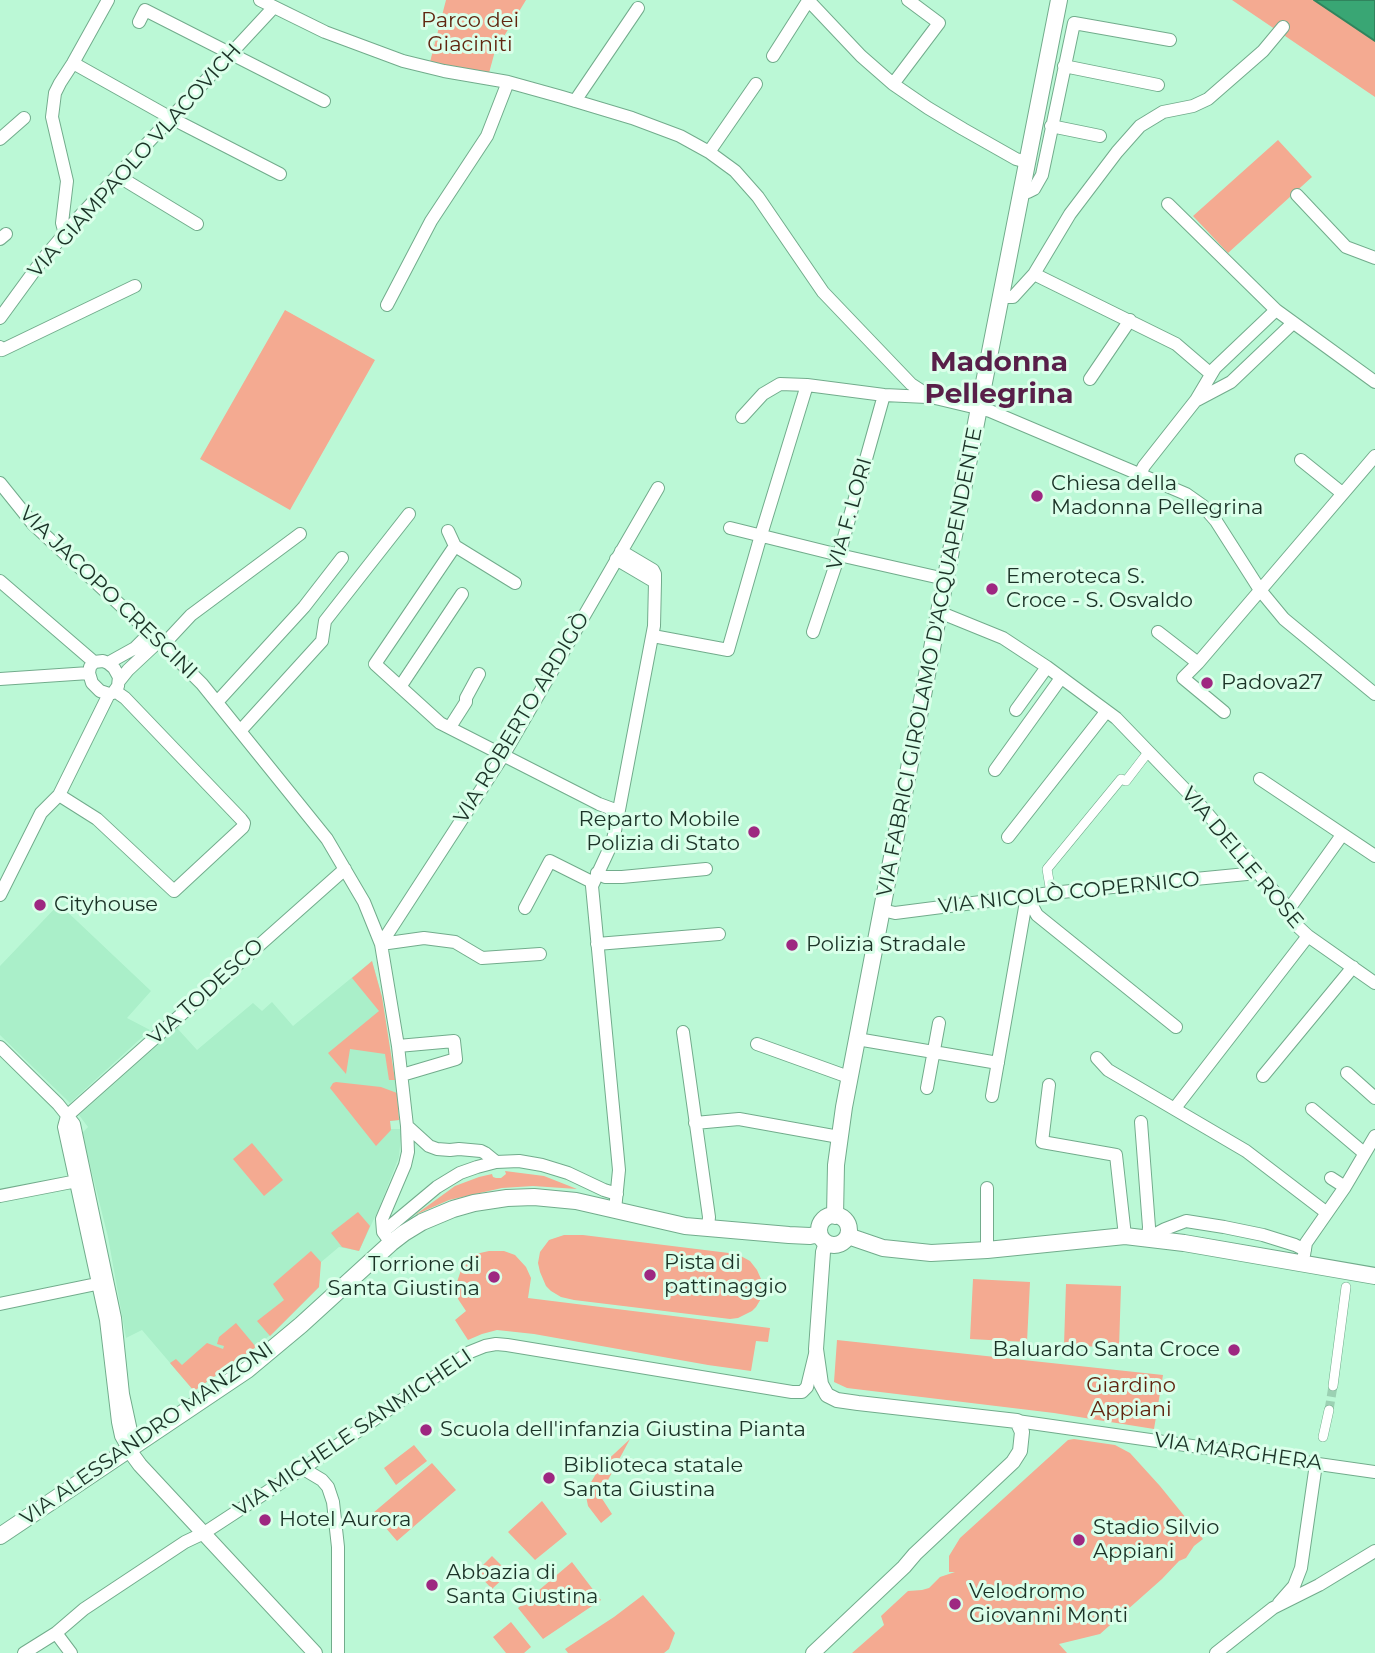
<!DOCTYPE html>
<meta charset="utf-8">
<style>
body{margin:0}
canvas{display:block;background:#bbf8d6}
</style>
<canvas width="1375" height="1653"></canvas>
<script>
const context = document.querySelector('canvas').getContext('2d');
context.lineJoin = 'round';
function fillPath(path, color) { context.fillStyle = color; context.fill(path, 'evenodd'); }
const poly = rows => new Path2D(rows.map(r => 'M' + r).join(''));
function stroke(path, color, width, dash) { context.strokeStyle = color; context.lineWidth = width; context.lineCap = dash ? 'butt' : 'round'; context.setLineDash(dash || []); context.stroke(path); }
function write(font, color, halo, rows, align = 'center') {
  context.font = font + ' Montserrat,sans-serif'; context.lineWidth = 6; context.setLineDash([]); context.textBaseline = 'middle'; context.strokeStyle = halo; context.fillStyle = color; for (const [text, x, y, turn = 0] of rows) {
    context.save(); context.translate(x, y); context.rotate((+turn || 0) * Math.PI / 180); context.textAlign = isNaN(turn) ? turn : align; if (halo) context.strokeText(text, 0, 0); context.fillText(text, 0, 0); context.restore();
  }
}
const built = poly([
 [59,904,151,991,127,1018,150,1030,70,1103,0,1035,0,966],
 [372,961,382,997,395,1080,399,1120,390,1121,391,1129,400,1129,401,1134,399,1157,379,1208,359,1251,339,1247,320,1263,319,1287,273,1333,235,1363,194,1391,142,1330,126,1338,108,1237,82,1133,88,1127,79,1115,177,1028,197,1050,253,1003,262,1011,272,1002,293,1026]
]);
const green = poly([
 [446,0,526,0,495,51,489,73,430,62],
 [1232,0,1375,0,1375,97],
 [1278,140,1312,177,1228,253,1193,216],
 [285,310,375,360,290,510,200,459],
 [372,961,382,997,395,1080,389,1080,385,1054,350,1049,346,1074,328,1053,379,1011,352,978],
 [336,1082,381,1087,397,1093,399,1120,390,1121,391,1130,376,1146,330,1088,333,1083],
 [252,1143,283,1180,264,1196,233,1159],
 [505,1171,544,1176,577,1189,533,1186,502,1188,449,1200,415,1215,455,1186,479,1177,492,1174,493,1177,496,1178,501,1178,506,1174],
 [358,1212,370,1226,359,1251,342,1247,331,1233],
 [564,1235,583,1235,737,1254,750,1261,757,1270,761,1279,762,1297,756,1307,752,1311,738,1318,730,1319,574,1300,561,1297,551,1291,546,1286,540,1272,538,1263,540,1252,549,1240],
 [311,1251,321,1262,319,1287,270,1336,257,1321,284,1300,273,1284],
 [489,1251,504,1251,515,1255,526,1267,531,1278,528,1298,770,1328,768,1342,756,1341,751,1371,708,1365,534,1334,497,1330,482,1334,468,1340,455,1320,466,1311,458,1299,457,1282,462,1267,471,1255],
 [973,1279,1030,1282,1027,1342,970,1339],
 [1066,1284,1121,1286,1119,1348,1064,1345],
 [236,1323,256,1347,194,1391,170,1363,176,1359,182,1365,207,1343,223,1349,224,1346,217,1344,219,1337],
 [837,1340,1163,1375,1154,1429,1054,1413,847,1388,834,1382],
 [630,1439,601,1493,601,1497,612,1514,601,1523,588,1506,586,1496,587,1489,600,1467],
 [1074,1439,1115,1445,1130,1453,1160,1486,1203,1539,1194,1546,1186,1558,1179,1561,1162,1579,1100,1634,1059,1644,1067,1653,852,1653,884,1625,881,1616,908,1591,922,1590,929,1588,940,1577,955,1572,949,1572,949,1556,960,1538,1068,1440],
 [414,1445,427,1461,396,1485,384,1468],
 [432,1463,456,1490,397,1541,373,1513],
 [542,1501,567,1534,535,1560,508,1532],
 [492,1556,509,1573,492,1589,476,1572],
 [572,1562,601,1600,543,1639,518,1608],
 [643,1595,675,1633,669,1649,664,1653,568,1653,565,1649,614,1617],
 [511,1622,531,1647,524,1653,506,1653,493,1637]
]);
const water = poly([
 [1314,0,1375,0,1375,41,1314,0]
]);
const pedestrianTunnel = poly([
 [1329,1410,1333,1386]
]);
const pedestrian = poly([
 [1051,893,1047,869,1121,779,1126,781,1149,751],
 [1333,1386,1346,1287],
 [1323,1437,1329,1410]
]);
const minor = poly([
 [260,0,325,32,403,61,444,71,508,82,562,97,632,118,680,136,709,152,735,171,758,197,823,292,911,384,931,397,990,411,1186,494,1203,506,1216,521,1260,590,1284,619,1375,694],
 [808,0,861,56,893,84,928,108,963,129,1016,159,1027,162],
 [139,22,145,10,324,101],
 [773,56,808,1],
 [73,63,171,118,280,174],
 [1064,66,1158,85],
 [893,84,939,23,908,0],
 [575,101,638,8],
 [1051,126,1100,136],
 [0,139,24,118],
 [709,152,756,84],
 [118,176,197,224],
 [1022,191,1028,192,1034,189,1042,175,1074,23,1170,40],
 [1297,195,1346,247,1375,258],
 [1168,204,1276,310,1375,382],
 [65,234,62,223,67,181,52,117,55,93,60,83,73,63,108,0],
 [0,239,6,234],
 [1034,274,1176,344,1211,374],
 [1001,297,1013,297,1034,274,1070,214,1117,152,1140,126,1163,112,1193,106,1208,99,1263,51,1283,27],
 [387,305,431,221,487,136,508,82],
 [0,318,43,259,78,218,274,7],
 [0,347,2,350,135,286],
 [1090,379,1130,320],
 [1197,400,1231,382,1293,323],
 [742,417,763,394,780,384,807,385,884,395,927,397],
 [1301,460,1342,493],
 [1140,474,1144,466,1196,400,1215,368,1276,310],
 [0,483,33,524,159,641,202,684,327,839,364,902,381,944,398,1046,407,1126,408,1152,405,1165,382,1219,383,1232,391,1243],
 [730,528,839,555,945,579],
 [448,531,455,546],
 [616,559,655,582,655,574,653,570,621,551],
 [0,581,94,662],
 [515,583,455,546,375,664,440,723,599,804,618,811],
 [939,612,1003,638,1047,667,1116,718,1200,805,1289,909,1293,922,1308,936,1375,983],
 [813,632,839,555,884,395],
 [1158,632,1198,663,1375,456],
 [653,636,728,650,761,535,807,385],
 [163,645,191,615,300,534],
 [108,663,135,648,150,633],
 [1198,663,1183,678,1224,712],
 [0,679,89,673],
 [120,680,128,670,159,641],
 [400,687,462,594],
 [218,701,304,607,342,558],
 [1016,710,1047,667],
 [450,727,466,702,466,698,479,674],
 [241,730,322,641,325,621,409,514],
 [995,770,1061,678],
 [1260,779,1375,856],
 [59,795,97,819,174,891,243,827,244,823,241,819,125,698,115,691],
 [1008,837,1106,712],
 [597,873,605,877,622,877,706,869],
 [0,895,41,813,59,795,109,694,113,693,118,686,119,677,114,668,108,663,103,661,94,662,90,667,89,673,92,683,100,691,109,694],
 [1027,896,1037,915,1176,1027],
 [525,908,550,861,592,882],
 [1289,909,1342,835],
 [882,910,895,913,1051,893,1257,873],
 [381,944,503,756,658,488],
 [381,944,424,938,455,942,482,958,540,954],
 [597,944,719,934],
 [683,1032,709,1217,708,1228],
 [857,1039,998,1063],
 [757,1044,843,1075,850,1076],
 [398,1046,454,1041,456,1059,402,1075],
 [0,1047,58,1104,74,1124,115,1318,123,1394,131,1431,129,1450],
 [1097,1058,1108,1070,1246,1151,1327,1213],
 [1347,1073,1375,1098],
 [1263,1076,1353,967],
 [1049,1085,1042,1142,1116,1155,1125,1236],
 [927,1088,939,1023],
 [992,1096,1027,896],
 [1175,1108,1308,936],
 [1312,1109,1364,1153],
 [67,1116,345,869],
 [67,1116,64,1127,106,1320,118,1422,121,1436,129,1450],
 [1141,1122,1149,1227,1148,1238],
 [695,1123,739,1119,839,1137],
 [407,1126,429,1146,437,1149,450,1150,459,1149,481,1151,485,1153,496,1162],
 [1331,1178,1345,1187],
 [0,1196,82,1180],
 [615,1210,619,1170,592,886,612,843,615,831,654,626,655,582],
 [383,1232,437,1187,460,1173,477,1167,496,1162,519,1161,542,1165,568,1173,604,1190,617,1194],
 [1148,1238,1165,1229,1186,1221,1224,1227,1263,1235,1295,1245,1305,1250],
 [987,1250,987,1188],
 [1304,1255,1306,1243,1345,1187,1375,1136],
 [0,1304,106,1282],
 [1017,1421,1375,1472],
 [302,1468,322,1480,328,1487,333,1502,338,1547,338,1653],
 [1279,1603,1294,1586,1301,1568,1316,1464],
 [56,1633,71,1653],
 [24,1653,56,1633,84,1609,185,1542,204,1533,331,1450,470,1352,485,1346,496,1344,507,1345,792,1392,802,1392,807,1387,815,1354],
 [1216,1653,1273,1608,1319,1585,1375,1551]
]);
const tertiary = poly([
 [129,1450,140,1465,315,1653],
 [813,1653,904,1567,915,1554,1013,1462,1020,1451,1022,1432,1017,1421,858,1403,837,1400,827,1395,821,1384,816,1349,823,1252,826,1243]
]);
const secondary = poly([
 '819 1230a15 15 0 1 1 30 0a15 15 0 1 1-30 0Z',
 [835,1216,836,1165,844,1107,939,612,1059,0],
 [848,1236,883,1248,931,1253,987,1250,1125,1236,1184,1243,1375,1276],
 [0,1536,247,1370,301,1325,391,1243,404,1233,422,1222,453,1209,474,1203,507,1198,534,1197,576,1201,685,1226,789,1235,810,1236,819,1234]
]);
const markers = [
 [1037,496,7,"#9e2781"],
 [992,589,7,"#9e2781"],
 [1207,683,7,"#9e2781"],
 [754,832,7,"#9e2781"],
 [40,905,7,"#9e2781"],
 [792,945,7,"#9e2781"],
 [650,1275,7,"#9e2781"],
 [494,1277,7,"#9e2781"],
 [1234,1350,7,"#9e2781"],
 [426,1430,7,"#9e2781"],
 [549,1478,7,"#9e2781"],
 [265,1520,7,"#9e2781"],
 [1079,1540,7,"#9e2781"],
 [432,1585,7,"#9e2781"],
 [955,1604,7,"#9e2781"]
];
const parkNames = [
 ["Parco dei",470,21],
 ["Giaciniti",470,45],
 ["Giardino",1131,1386],
 ["Appiani",1131,1410]
];
const streetNames = [
 ["VIA GIAMPAOLO VLACOVICH",135,161,-48],
 ["VIA F. LORI",850,514,-74],
 ["VIA JACOPO CRESCINI",108,593,44],
 ["VIA FABRICI GIROLAMO D'ACQUAPENDENTE",930,662,-79],
 ["VIA ROBERTO ARDIGÒ",522,718,-59],
 ["VIA DELLE ROSE",1242,858,50],
 ["VIA NICOLÒ COPERNICO",1069,893,-6],
 ["VIA TODESCO",206,992,-42],
 ["VIA MICHELE SANMICHELI",353,1433,-34],
 ["VIA ALESSANDRO MANZONI",147,1434,-35],
 ["VIA MARGHERA",1238,1452,8]
];
const poiNames = [
 ["Chiesa della",1051,484],
 ["Madonna Pellegrina",1051,508],
 ["Emeroteca S.",1006,577],
 ["Croce - S. Osvaldo",1006,601],
 ["Padova27",1221,683],
 ["Reparto Mobile",740,820,"right"],
 ["Polizia di Stato",740,844,"right"],
 ["Cityhouse",54,905],
 ["Polizia Stradale",806,945],
 ["Pista di",664,1263],
 ["pattinaggio",664,1287],
 ["Torrione di",480,1265,"right"],
 ["Santa Giustina",480,1289,"right"],
 ["Baluardo Santa Croce",1220,1350,"right"],
 ["Scuola dell'infanzia Giustina Pianta",440,1430],
 ["Biblioteca statale",563,1466],
 ["Santa Giustina",563,1490],
 ["Hotel Aurora",279,1520],
 ["Stadio Silvio",1093,1528],
 ["Appiani",1093,1552],
 ["Abbazia di",446,1573],
 ["Santa Giustina",446,1597],
 ["Velodromo",969,1592],
 ["Giovanni Monti",969,1616]
];
const districtNames = [
 ["Madonna",999,363],
 ["Pellegrina",999,395]
];
fillPath(built, '#aaefc9');
fillPath(green, '#f4aa91');
fillPath(water, '#39a674');
stroke(water, '#30845d', 2);
stroke(pedestrianTunnel, '#9bd1b3', 9, [9, 4.5]);
stroke(pedestrian, '#72ac8c', 10);
stroke(minor, '#72ac8c', 14);
stroke(tertiary, '#72ac8c', 16);
stroke(secondary, '#72ac8c', 18);
stroke(pedestrian, '#fff', 9);
stroke(minor, '#fff', 12);
stroke(tertiary, '#fff', 14);
stroke(secondary, '#fff', 16);
for (const [x, y, r, color] of markers) { const dot = new Path2D(); dot.arc(x, y, r, 0, 2 * Math.PI); context.fillStyle = color; context.fill(dot); stroke(dot, '#dbffea', 2.5); }
write('21px', '#612610', '#dbffea', parkNames);
write('21px', '#1b3327', '#dbffea', streetNames);
write('21px', '#1b3327', '#dbffea', poiNames, 'left');
write('bold 28px', '#581f49', '#dbffea', districtNames);
</script>
